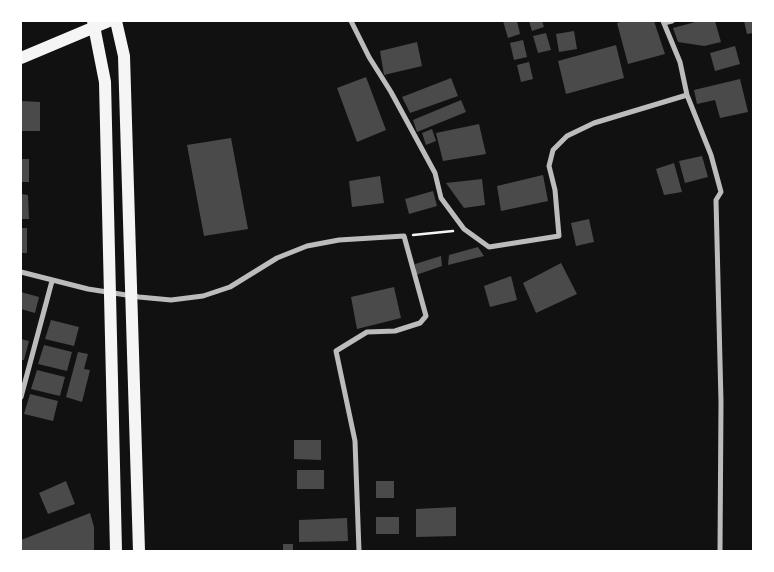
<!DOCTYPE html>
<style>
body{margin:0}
#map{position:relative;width:774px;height:572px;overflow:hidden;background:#111;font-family:Bitter,serif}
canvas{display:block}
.frame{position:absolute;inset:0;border:22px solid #fff;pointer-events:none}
</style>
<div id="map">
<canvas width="774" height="572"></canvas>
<div class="frame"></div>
</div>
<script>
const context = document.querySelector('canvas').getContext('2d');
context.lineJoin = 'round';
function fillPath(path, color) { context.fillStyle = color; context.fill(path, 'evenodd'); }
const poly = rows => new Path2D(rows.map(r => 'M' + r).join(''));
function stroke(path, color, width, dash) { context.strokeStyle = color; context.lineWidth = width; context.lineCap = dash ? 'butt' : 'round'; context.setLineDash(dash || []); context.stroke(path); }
const building = poly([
 [503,21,517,21,520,34,508,38],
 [529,21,542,21,544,27,532,31],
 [623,21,654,21,665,54,628,64,617,23],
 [699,21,715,21,721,42,704,46,678,42,673,28],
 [744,21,753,21,753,33,747,34],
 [574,31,577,49,559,52,556,34],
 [546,33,551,50,538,53,533,36],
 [523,40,527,57,514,60,510,43],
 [417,42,422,66,384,75,380,51],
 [616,45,624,78,566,94,558,61],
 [735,46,740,64,715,71,710,53],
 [529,62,533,79,521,82,517,65],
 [366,77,386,130,357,142,337,88],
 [451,78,458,96,410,113,402,97],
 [740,79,748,112,720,118,715,100,697,104,694,90],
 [461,100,466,112,417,132,413,120],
 [21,101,40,102,40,131,21,131],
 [479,124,486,154,443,161,436,133],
 [432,129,436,141,426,145,422,133],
 [231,138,248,229,204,236,187,145],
 [702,156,708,177,685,183,679,161],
 [21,159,29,159,29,182,21,182],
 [674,163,682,192,664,195,656,169],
 [543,175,548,201,501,211,497,186],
 [380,176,384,203,352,207,349,181],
 [482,179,485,205,464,208,446,183],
 [433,191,437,206,409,214,405,199],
 [21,194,28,195,29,219,21,219],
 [589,219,594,242,576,246,571,223],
 [21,228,27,228,27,253,21,253],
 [478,247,484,256,448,265,449,255],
 [441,256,442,266,416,275,415,264],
 [561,263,577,294,536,313,523,283],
 [511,276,517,300,490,307,484,286],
 [394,287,401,318,357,329,351,297],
 [21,292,39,297,35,313,21,309],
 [51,320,79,327,74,346,45,339],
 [21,339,29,341,24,360,21,360],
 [44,345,72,352,67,371,38,364],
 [78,352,88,354,84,369,90,370,82,402,66,397],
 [37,370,65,377,60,396,31,389],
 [30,394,58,401,53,421,24,414],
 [294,440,321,440,321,460,294,459],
 [297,470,324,470,324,489,297,489],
 [66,481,75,504,48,514,39,493],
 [376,481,394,481,394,498,376,498],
 [456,507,456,536,416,537,416,509],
 [90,513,94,527,94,551,21,551,21,540],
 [376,517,399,517,399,534,376,534],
 [347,518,348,541,299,542,299,520],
 [283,544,293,544,293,551,283,551]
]);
const path = poly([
 [413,235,453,231]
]);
const minor = poly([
 [351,21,369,57,391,92,435,173,441,198,464,229,489,247,559,236,555,190,549,166,553,150,567,136,594,123,687,95,680,62,663,21],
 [664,23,672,21],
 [687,95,711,155,721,192,716,200,721,402,720,551],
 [21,272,88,289,139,297,171,300,203,296,230,287,277,258,307,246,339,240,404,236,426,316,420,323,395,331,367,332,336,351,355,441,359,551],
 [21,397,52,281]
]);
const trunk = poly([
 [93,21,105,82,116,551],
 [116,21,124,56,139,551],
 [21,58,109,21]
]);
fillPath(building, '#4a4a4a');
stroke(path, '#f5f5f5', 2.5);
stroke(minor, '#bcbcbc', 5);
stroke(trunk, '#f5f5f5', 12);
</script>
